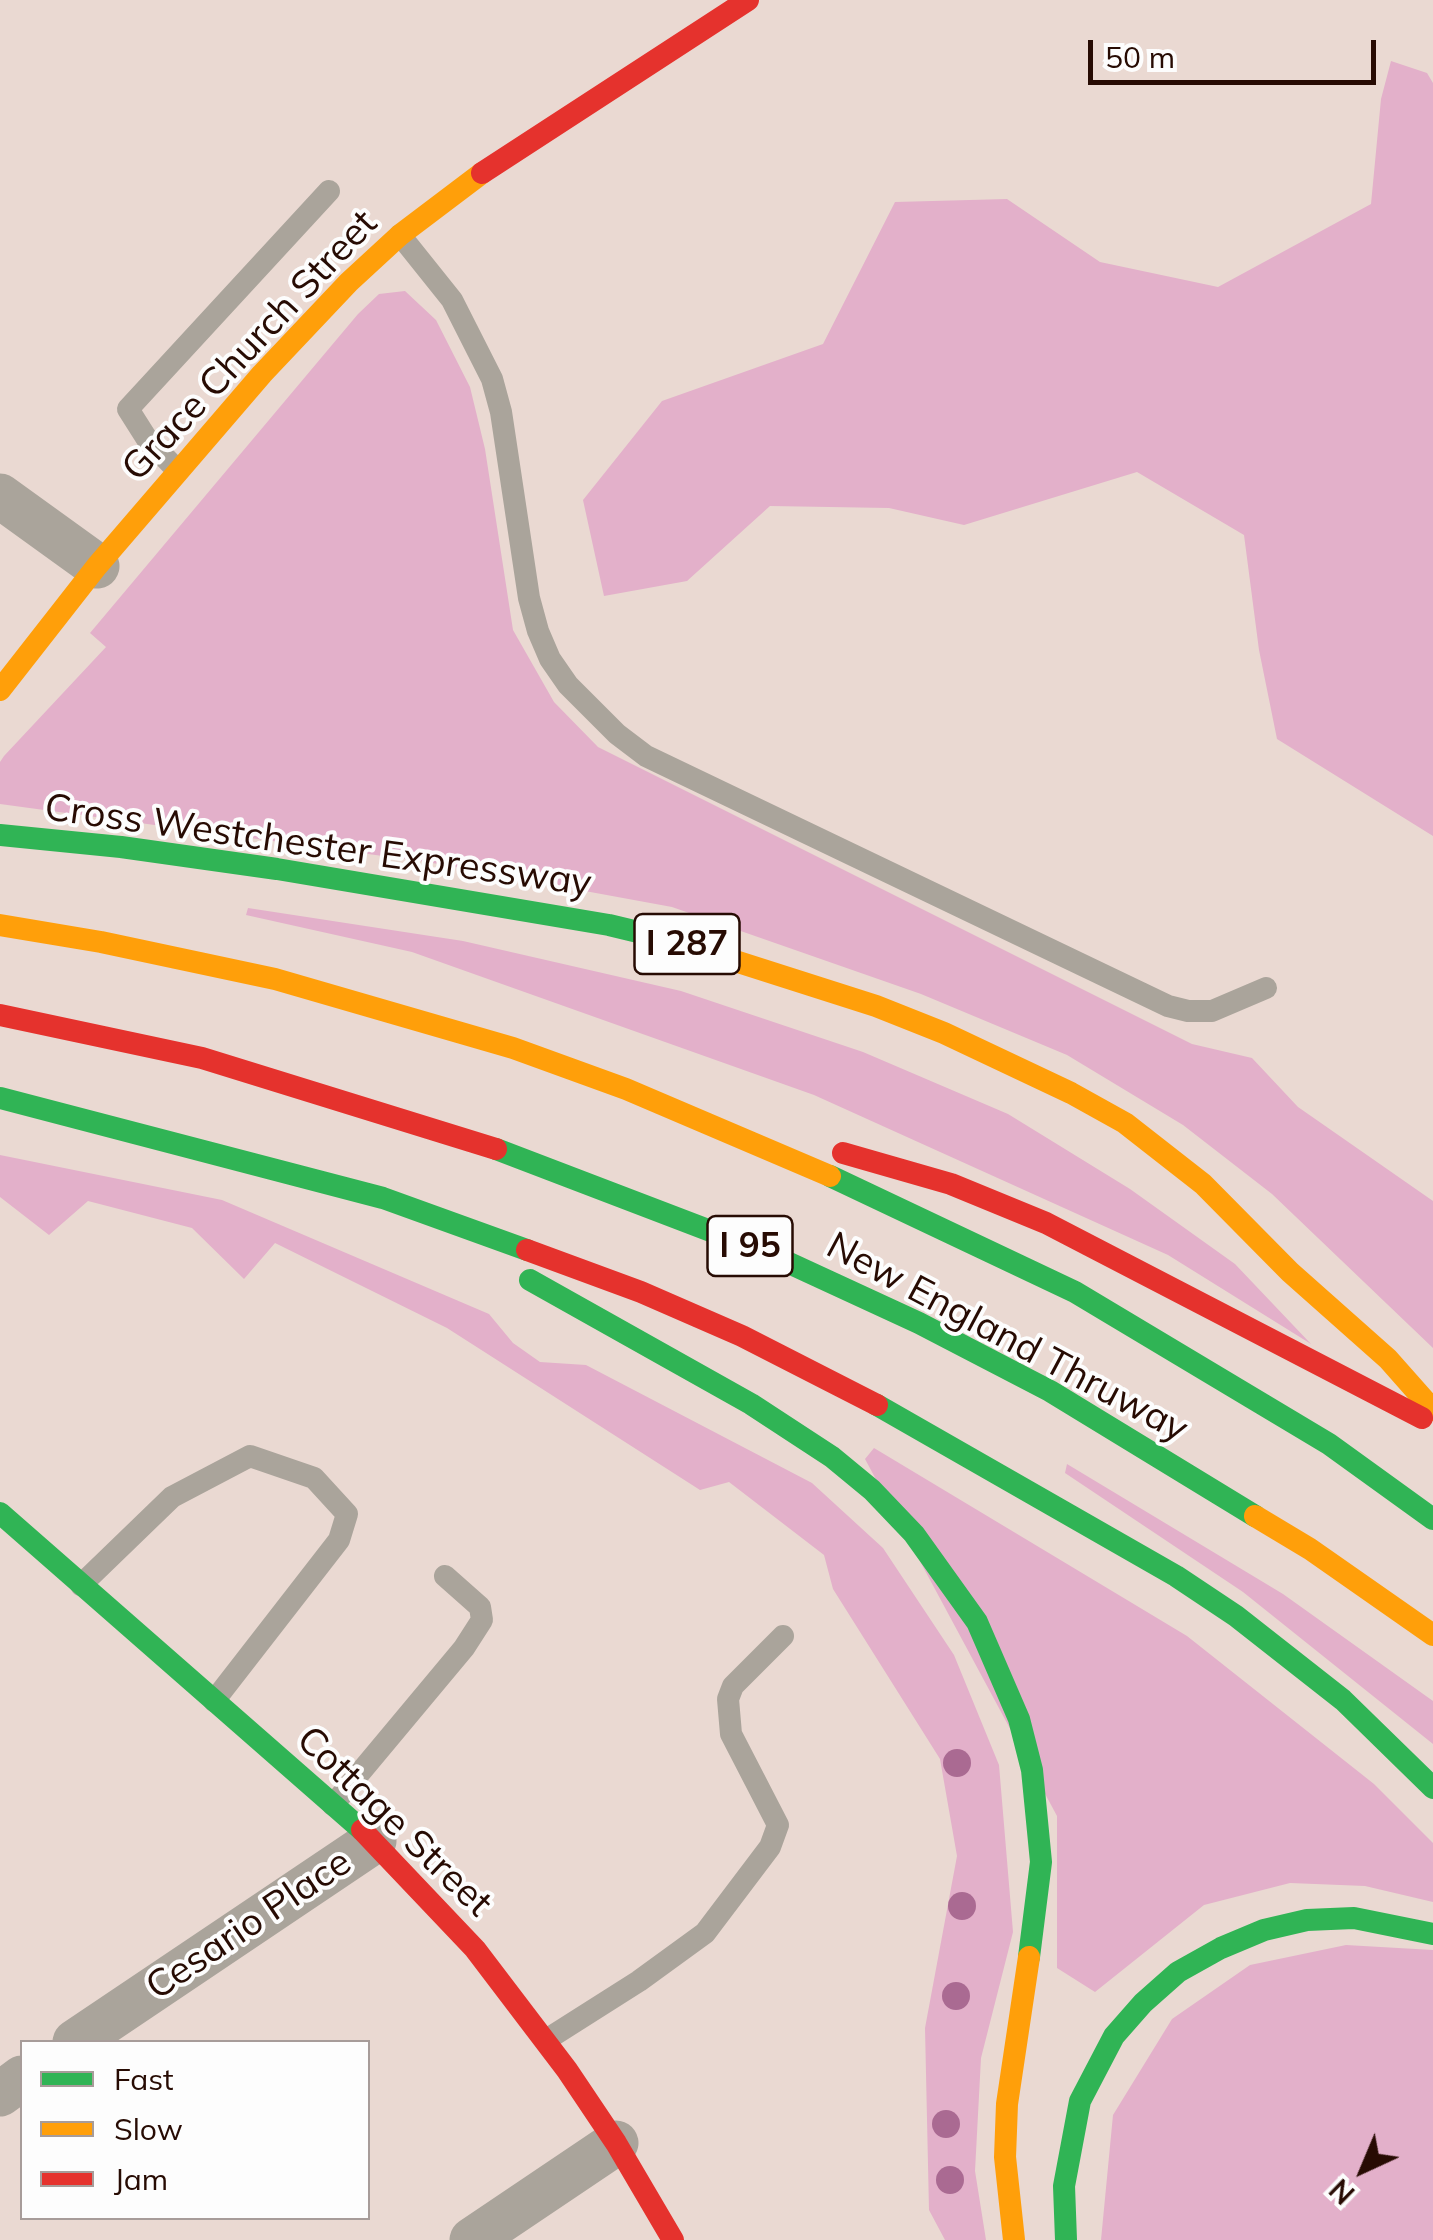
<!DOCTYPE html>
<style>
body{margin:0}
#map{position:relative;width:1433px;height:2240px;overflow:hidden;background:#ead9d2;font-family:Mulish,sans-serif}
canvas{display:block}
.legend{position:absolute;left:20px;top:2040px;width:350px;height:180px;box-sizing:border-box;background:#fdfdfd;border:2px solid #a79c99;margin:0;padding:12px 18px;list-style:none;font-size:30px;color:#270b03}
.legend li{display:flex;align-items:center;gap:20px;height:50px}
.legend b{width:50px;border:2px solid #a79c99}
.north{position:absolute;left:1313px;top:2120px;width:100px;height:100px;-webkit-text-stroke:8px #fdfdfd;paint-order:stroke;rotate:224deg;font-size:28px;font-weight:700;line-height:40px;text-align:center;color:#270b03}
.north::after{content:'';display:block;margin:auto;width:35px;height:45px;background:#270b03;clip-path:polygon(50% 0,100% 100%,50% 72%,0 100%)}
.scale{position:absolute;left:1088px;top:40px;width:288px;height:45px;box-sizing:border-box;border:5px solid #270b03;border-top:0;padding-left:12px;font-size:30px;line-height:35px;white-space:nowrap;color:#270b03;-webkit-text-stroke:8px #fdfdfd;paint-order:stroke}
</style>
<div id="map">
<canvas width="1433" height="2240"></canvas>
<ul class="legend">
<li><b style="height:12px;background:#30b455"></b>Fast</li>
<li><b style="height:12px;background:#ff9f0a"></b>Slow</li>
<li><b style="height:12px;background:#e5322d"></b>Jam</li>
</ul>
<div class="north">N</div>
<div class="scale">50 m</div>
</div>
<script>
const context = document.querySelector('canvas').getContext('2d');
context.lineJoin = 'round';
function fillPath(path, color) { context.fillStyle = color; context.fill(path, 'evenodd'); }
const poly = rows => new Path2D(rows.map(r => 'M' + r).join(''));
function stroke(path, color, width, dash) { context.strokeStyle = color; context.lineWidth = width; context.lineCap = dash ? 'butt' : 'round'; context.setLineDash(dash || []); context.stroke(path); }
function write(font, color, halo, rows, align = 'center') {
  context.font = font + ' Mulish,sans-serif'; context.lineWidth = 8; context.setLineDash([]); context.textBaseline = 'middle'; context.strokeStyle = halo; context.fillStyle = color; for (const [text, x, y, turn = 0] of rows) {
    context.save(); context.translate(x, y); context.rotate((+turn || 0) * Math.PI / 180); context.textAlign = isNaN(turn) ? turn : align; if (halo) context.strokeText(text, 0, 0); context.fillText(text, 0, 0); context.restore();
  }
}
const green = poly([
 [1391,61,1427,73,1433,83,1433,836,1277,739,1259,650,1244,535,1137,472,964,525,889,508,770,506,687,581,604,596,583,500,662,401,823,344,895,202,1007,199,1100,262,1218,287,1371,204,1381,99],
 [405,291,436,320,470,387,485,449,513,630,554,702,598,747,1192,1044,1252,1058,1298,1107,1433,1201,1433,1348,1272,1194,1183,1125,1067,1055,921,994,672,907,427,862,0,804,0,762,4,756,106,647,90,633,358,314,379,294],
 [248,908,463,941,681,991,863,1052,1008,1114,1130,1189,1235,1264,1311,1344,1168,1255,814,1095,412,952,246,915],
 [0,1155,222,1200,489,1314,513,1343,540,1362,586,1365,812,1483,883,1548,954,1655,999,1765,1013,1932,981,2058,975,2171,986,2240,945,2240,929,2210,925,2028,957,1856,940,1759,833,1589,824,1555,729,1482,700,1490,447,1328,275,1243,244,1279,192,1228,88,1201,49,1235,0,1197],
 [874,1448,1187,1636,1374,1784,1433,1843,1433,1902,1365,1886,1290,1883,1204,1905,1095,1992,1057,1968,1057,1816,865,1459],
 [1067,1464,1283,1594,1433,1701,1433,1744,1243,1592,1065,1473],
 [1346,1945,1433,1950,1433,2240,1101,2240,1113,2115,1172,2019,1250,1965]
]);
const lane = poly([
 [400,235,452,300,492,379,501,412,529,598,538,631,550,659,568,685,617,734,646,756,1168,1006,1188,1011,1212,1011,1266,988],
 [178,471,147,439,128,409,329,191],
 [81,1585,172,1497,250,1456,314,1478,347,1514,339,1540,214,1701],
 [333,1805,464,1648,482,1620,480,1607,445,1576],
 [546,2040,639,1981,705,1933,770,1847,778,1825,731,1734,728,1699,733,1686,783,1636]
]);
const street = poly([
 [0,496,97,566],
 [75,2042,374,1841],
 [0,2094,22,2078],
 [472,2240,616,2143]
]);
const fast = poly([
 [0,835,121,847,277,869,609,925,663,938],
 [0,1098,383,1198,527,1250],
 [496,1149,763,1251,919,1323,1050,1391,1255,1516],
 [830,1176,1075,1292,1329,1444,1433,1519],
 [530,1280,751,1404,832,1457,872,1490,914,1534,977,1622,1019,1719,1032,1770,1041,1862,1029,1957],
 [877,1405,1176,1576,1236,1616,1343,1700,1433,1788],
 [0,1513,362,1830],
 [1066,2240,1064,2186,1080,2101,1114,2036,1143,2003,1178,1972,1221,1948,1264,1930,1307,1920,1354,1918,1433,1934]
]);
const slow = poly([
 [0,690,97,566,262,374,349,282,400,235,482,173],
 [0,925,101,942,275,979,513,1048,626,1089,830,1176],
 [663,938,876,1006,944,1033,1071,1093,1125,1123,1203,1184,1290,1272,1388,1359,1433,1410],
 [1255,1516,1310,1549,1433,1635],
 [1014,2240,1005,2157,1007,2104,1029,1957]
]);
const jam = poly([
 [482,173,748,0],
 [0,1015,202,1058,496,1149],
 [843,1153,951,1184,1046,1223,1422,1418],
 [527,1250,641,1292,742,1336,877,1405],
 [362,1830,475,1949,567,2070,616,2143,673,2240]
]);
const trees = [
 [957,1763],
 [962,1906],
 [956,1996],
 [946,2124],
 [950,2180]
];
const shields = [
 [687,944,105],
 [750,1246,85]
];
const shieldNames = [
 ["I 287",687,944],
 ["I 95",750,1246]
];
const streetNames = [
 ["Grace Church Street",250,346,-47],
 ["Cross Westchester Expressway",318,846,8],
 ["New England Thruway",1007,1338,28],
 ["Cottage Street",394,1822,44],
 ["Cesario Place",249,1925,-34]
];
fillPath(green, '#e3b0ca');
stroke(lane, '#aaa49b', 22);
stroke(street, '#aaa49b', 45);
stroke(fast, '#30b455', 22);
stroke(slow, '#ff9f0a', 22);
stroke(jam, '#e5322d', 22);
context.fillStyle = '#aa6a92';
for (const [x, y] of trees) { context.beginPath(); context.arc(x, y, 14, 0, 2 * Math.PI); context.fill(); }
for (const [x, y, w] of shields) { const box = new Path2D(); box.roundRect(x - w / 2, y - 30, w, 60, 8); context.fillStyle = '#fdfdfd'; context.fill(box); stroke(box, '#270b03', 2.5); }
write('bold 35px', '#270b03', null, shieldNames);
write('38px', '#270b03', '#fdfdfd', streetNames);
</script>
